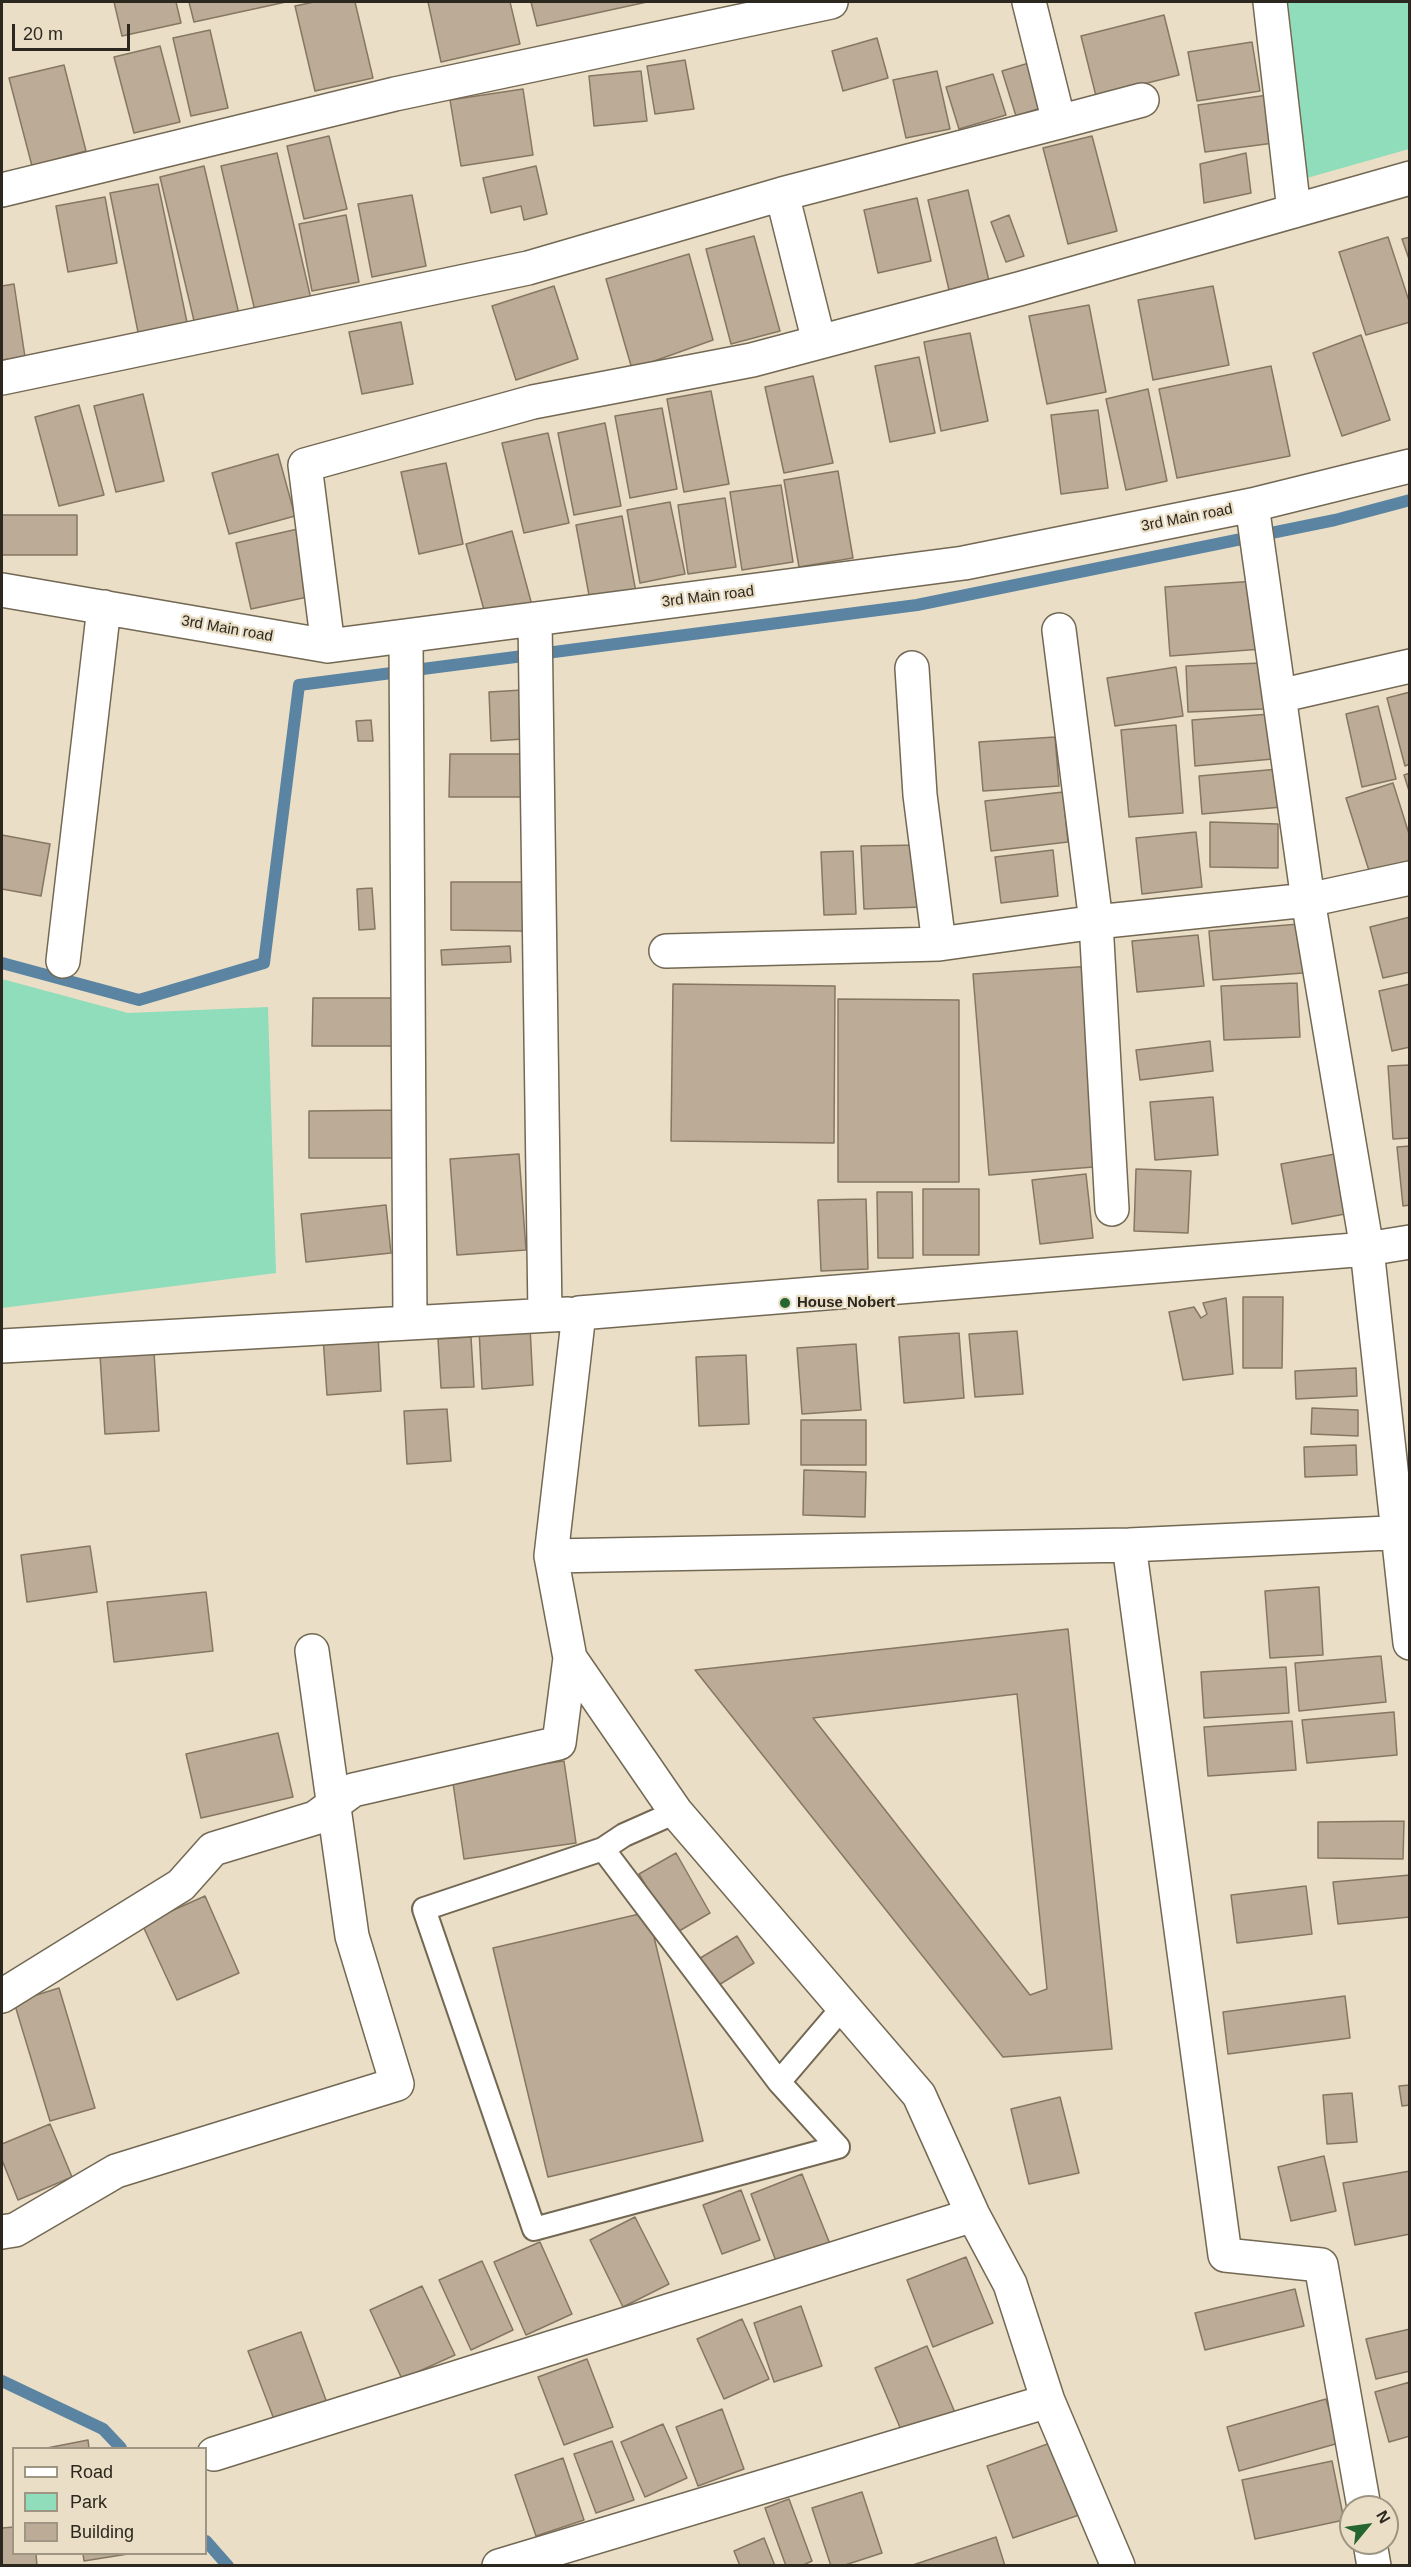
<!DOCTYPE html>
<style>
body{margin:0}
#map{position:relative;width:1411px;height:2567px;overflow:hidden;background:#eadec6;font-family:Helvetica,sans-serif}
canvas{display:block}
.frame{position:absolute;inset:0;border:3px solid #2d281f;pointer-events:none}
.legend{position:absolute;left:12px;top:2447px;width:195px;height:108px;box-sizing:border-box;background:#eadec6;border:2px solid #9e9583;margin:0;padding:8px 10px;list-style:none;font-size:18px;color:#2d281f}
.legend li{display:flex;align-items:center;gap:12px;height:30px}
.legend b{width:30px;border:2px solid #9e9583}
.north{position:absolute;left:1339px;top:2495px;width:60px;height:60px;box-sizing:border-box;background:#eadec6;border:2px solid #9e9583;border-radius:50%;rotate:61deg;font-size:16px;font-weight:700;line-height:24px;text-align:center;color:#2d281f}
.north::after{content:'';display:block;margin:auto;width:21px;height:27px;background:#25652f;clip-path:polygon(50% 0,100% 100%,50% 72%,0 100%)}
.scale{position:absolute;left:12px;top:24px;width:118px;height:27px;box-sizing:border-box;border:3px solid #2d281f;border-top:0;padding-left:8px;font-size:18px;line-height:21px;white-space:nowrap;color:#2d281f;-webkit-text-stroke:4px #eadec6;paint-order:stroke}
</style>
<div id="map">
<canvas width="1411" height="2567"></canvas>
<div class="frame"></div>
<ul class="legend">
<li><b style="height:8px;background:#fff"></b>Road</li>
<li><b style="height:16px;background:#8fddba"></b>Park</li>
<li><b style="height:16px;background:#bbab97"></b>Building</li>
</ul>
<div class="north">N</div>
<div class="scale">20 m</div>
</div>
<script>
const context = document.querySelector('canvas').getContext('2d');
context.lineJoin = 'round';
function fillPath(path, color) { context.fillStyle = color; context.fill(path, 'evenodd'); }
const poly = rows => new Path2D(rows.map(r => 'M' + r).join(''));
function stroke(path, color, width, dash) { context.strokeStyle = color; context.lineWidth = width; context.lineCap = dash ? 'butt' : 'round'; context.setLineDash(dash || []); context.stroke(path); }
function write(font, color, halo, rows, align = 'center') {
  context.font = font + ' Helvetica,sans-serif'; context.lineWidth = 4.5; context.setLineDash([]); context.textBaseline = 'middle'; context.strokeStyle = halo; context.fillStyle = color; for (const [text, x, y, turn = 0] of rows) {
    context.save(); context.translate(x, y); context.rotate((+turn || 0) * Math.PI / 180); context.textAlign = isNaN(turn) ? turn : align; if (halo) context.strokeText(text, 0, 0); context.fillText(text, 0, 0); context.restore();
  }
}
const green = poly([
 [1288,2,1409,2,1409,149,1307,178],
 [2,979,128,1013,268,1007,276,1273,2,1308]
]);
const stream = poly([
 [2,963,139,1000,264,963,299,685,917,605,1335,520,1410,500],
 [2,2381,103,2429,121,2448],
 [206,2541,228,2566]
]);
const building = poly([
 [114,2,176,2,181,23,122,36,114,2],
 [189,2,286,2,194,22,189,2],
 [314,2,355,2,373,78,315,91,295,6,314,2],
 [428,2,510,2,520,44,441,62,428,2],
 [531,2,647,2,537,26,531,2],
 [1164,15,1179,75,1096,96,1081,36,1164,15],
 [210,30,228,108,191,116,173,38,210,30],
 [877,38,888,78,843,91,832,51,877,38],
 [1252,42,1260,91,1197,101,1188,52,1252,42],
 [160,46,180,122,134,133,114,57,160,46],
 [685,60,694,109,655,114,647,66,685,60],
 [1039,60,1053,104,1016,116,1002,71,1039,60],
 [64,65,86,151,32,166,9,78,64,65],
 [641,71,647,121,594,126,589,76,641,71],
 [937,71,950,129,906,138,893,80,937,71],
 [993,74,1006,115,959,129,946,87,993,74],
 [523,89,533,155,461,166,450,100,523,89],
 [1268,95,1274,143,1205,152,1198,105,1268,95],
 [329,136,347,209,304,219,287,146,329,136],
 [1092,136,1117,231,1068,244,1043,148,1092,136],
 [277,153,311,299,255,311,221,166,277,153],
 [1246,153,1251,193,1204,203,1200,164,1246,153],
 [204,166,239,314,195,325,160,177,204,166],
 [536,166,547,214,524,220,521,206,491,213,483,178,536,166],
 [158,184,188,327,139,337,110,193,158,184],
 [968,190,989,281,949,290,928,200,968,190],
 [412,195,426,266,372,277,358,204,412,195],
 [105,197,117,263,68,272,56,206,105,197],
 [917,198,931,261,878,273,864,210,917,198],
 [346,215,359,282,312,291,299,224,346,215],
 [1009,215,1024,256,1006,262,991,222,1009,215],
 [754,236,780,331,731,344,706,249,754,236],
 [1388,237,1410,304,1410,322,1366,335,1339,252,1388,237],
 [1410,237,1410,262,1402,239,1410,237],
 [689,254,713,340,632,369,606,279,689,254],
 [14,284,25,357,2,360,2,286,14,284],
 [554,286,578,359,516,380,492,306,554,286],
 [1213,286,1229,365,1153,380,1138,300,1213,286],
 [1089,305,1106,392,1047,404,1029,316,1089,305],
 [401,322,413,384,362,394,349,332,401,322],
 [970,333,988,421,941,431,924,342,970,333],
 [1361,335,1390,420,1342,436,1313,353,1361,335],
 [919,357,935,433,890,442,875,366,919,357],
 [1271,366,1290,456,1177,478,1159,389,1271,366],
 [813,376,833,463,784,473,765,387,813,376],
 [1148,389,1167,481,1126,490,1106,399,1148,389],
 [711,391,729,484,684,492,667,399,711,391],
 [143,394,164,481,116,492,94,406,143,394],
 [79,405,104,495,59,506,35,417,79,405],
 [662,408,677,489,630,498,615,416,662,408],
 [1098,410,1108,488,1061,494,1051,415,1098,410],
 [605,423,621,506,574,515,558,433,605,423],
 [548,433,569,523,524,533,502,443,548,433],
 [278,454,295,516,229,534,212,473,278,454],
 [446,463,463,544,419,554,401,472,446,463],
 [838,471,853,558,799,567,784,480,838,471],
 [781,485,793,562,742,570,730,492,781,485],
 [725,498,736,567,688,574,678,505,725,498],
 [670,502,685,574,640,583,627,510,670,502],
 [2,515,77,515,77,555,2,555,2,515],
 [622,516,637,598,591,606,576,525,622,516],
 [302,528,317,595,251,609,236,543,302,528],
 [512,531,533,609,487,621,466,544,512,531],
 [1257,581,1262,649,1170,656,1165,587,1257,581],
 [1262,663,1264,709,1188,712,1186,666,1262,663],
 [1176,667,1183,716,1115,726,1107,678,1176,667],
 [522,690,524,739,491,741,489,692,522,690],
 [1410,692,1410,764,1405,766,1387,698,1410,692],
 [1378,706,1396,779,1362,787,1346,714,1378,706],
 [1270,714,1273,759,1195,766,1192,720,1270,714],
 [371,720,373,741,358,741,356,721,371,720],
 [1176,725,1183,813,1129,817,1121,730,1176,725],
 [1055,737,1059,786,983,791,979,742,1055,737],
 [450,754,525,754,525,797,449,797,450,754],
 [1279,769,1282,807,1202,814,1199,776,1279,769],
 [1410,773,1410,794,1404,775,1410,773],
 [1393,783,1410,837,1410,865,1371,877,1346,798,1393,783],
 [1063,792,1068,842,991,851,985,801,1063,792],
 [1210,822,1278,824,1278,868,1210,867,1210,822],
 [1196,832,1202,887,1142,894,1136,838,1196,832],
 [2,835,50,844,41,896,2,889,2,835],
 [920,845,923,907,864,909,861,846,920,845],
 [1053,850,1058,896,1001,903,995,857,1053,850],
 [853,851,856,914,824,915,821,852,853,851],
 [451,882,524,882,524,931,451,930,451,882],
 [372,888,375,929,359,930,357,889,372,888],
 [1410,917,1410,972,1383,978,1370,927,1410,917],
 [1300,924,1303,973,1213,980,1209,931,1300,924],
 [1198,935,1204,986,1137,992,1132,941,1198,935],
 [510,946,511,962,442,965,441,950,510,946],
 [1092,966,1107,1166,989,1175,973,974,1092,966],
 [1297,983,1300,1037,1224,1040,1221,986,1297,983],
 [673,984,835,986,834,1143,671,1141,673,984],
 [1410,984,1410,1047,1392,1051,1379,991,1410,984],
 [313,998,400,998,400,1046,312,1046,313,998],
 [838,999,959,1000,959,1182,838,1182,838,999],
 [1210,1041,1213,1071,1140,1080,1136,1050,1210,1041],
 [1410,1065,1410,1138,1393,1139,1388,1066,1410,1065],
 [1213,1097,1218,1155,1155,1160,1150,1102,1213,1097],
 [401,1110,402,1158,309,1158,309,1111,401,1110],
 [1410,1146,1410,1205,1403,1206,1397,1147,1410,1146],
 [519,1154,526,1250,457,1255,450,1159,519,1154],
 [1335,1154,1345,1214,1292,1224,1281,1164,1335,1154],
 [1136,1169,1191,1171,1188,1233,1134,1231,1136,1169],
 [1086,1174,1093,1238,1040,1244,1032,1180,1086,1174],
 [923,1189,979,1189,979,1255,923,1255,923,1189],
 [877,1192,912,1192,913,1258,878,1258,877,1192],
 [866,1199,868,1269,821,1271,818,1200,866,1199],
 [386,1205,391,1253,306,1262,301,1214,386,1205],
 [1243,1297,1283,1297,1282,1368,1243,1368,1243,1297],
 [1226,1298,1233,1374,1183,1380,1169,1312,1194,1307,1201,1318,1207,1314,1203,1303,1226,1298],
 [530,1327,533,1385,482,1389,479,1329,530,1327],
 [1017,1331,1023,1394,975,1397,969,1334,1017,1331],
 [959,1333,964,1398,904,1403,899,1337,959,1333],
 [378,1335,381,1391,327,1395,323,1337,378,1335],
 [471,1337,474,1387,441,1388,438,1339,471,1337],
 [856,1344,861,1410,802,1414,797,1348,856,1344],
 [154,1352,159,1431,105,1434,100,1355,154,1352],
 [746,1355,749,1424,699,1426,696,1357,746,1355],
 [1356,1368,1357,1396,1296,1399,1295,1371,1356,1368],
 [1312,1408,1358,1410,1358,1436,1311,1434,1312,1408],
 [447,1409,451,1461,407,1464,404,1411,447,1409],
 [801,1420,866,1420,866,1465,801,1465,801,1420],
 [1356,1445,1357,1475,1305,1477,1304,1447,1356,1445],
 [804,1470,866,1472,865,1517,803,1515,804,1470],
 [90,1546,97,1592,27,1602,21,1555,90,1546],
 [1319,1587,1323,1655,1270,1658,1265,1591,1319,1587],
 [206,1592,213,1651,114,1662,107,1602,206,1592],
 [1068,1629,1112,2049,1003,2057,695,1670,1068,1629],
 [1017,1694,1047,1989,1030,1995,813,1718,1017,1694],
 [1381,1656,1386,1702,1299,1711,1295,1663,1381,1656],
 [1286,1667,1289,1713,1204,1718,1201,1672,1286,1667],
 [1394,1712,1397,1755,1307,1763,1302,1720,1394,1712],
 [1292,1721,1296,1770,1208,1776,1204,1727,1292,1721],
 [278,1733,293,1797,201,1818,186,1754,278,1733],
 [564,1761,576,1843,464,1859,452,1776,564,1761],
 [1404,1821,1403,1859,1318,1858,1318,1822,1404,1821],
 [676,1853,710,1913,674,1934,639,1874,676,1853],
 [1410,1875,1410,1917,1338,1924,1333,1882,1410,1875],
 [1306,1886,1312,1934,1237,1943,1231,1895,1306,1886],
 [205,1896,239,1973,177,2000,142,1924,205,1896],
 [648,1912,703,2141,548,2177,493,1948,648,1912],
 [737,1936,754,1963,714,1988,697,1960,737,1936],
 [59,1988,95,2108,50,2121,14,2002,59,1988],
 [1345,1996,1350,2038,1228,2054,1223,2012,1345,1996],
 [1410,2085,1410,2105,1402,2106,1399,2086,1410,2085],
 [1352,2093,1357,2142,1327,2144,1323,2095,1352,2093],
 [1060,2097,1079,2173,1029,2184,1011,2109,1060,2097],
 [50,2124,72,2177,18,2200,2,2160,2,2144,50,2124],
 [1324,2156,1336,2211,1291,2221,1278,2167,1324,2156],
 [1410,2171,1410,2234,1355,2245,1343,2183,1410,2171],
 [802,2174,830,2244,777,2264,751,2194,802,2174],
 [741,2190,760,2240,722,2254,703,2205,741,2190],
 [635,2217,669,2284,623,2307,590,2240,635,2217],
 [540,2242,572,2314,526,2335,494,2262,540,2242],
 [966,2257,993,2323,933,2347,907,2280,966,2257],
 [482,2261,513,2330,471,2350,439,2280,482,2261],
 [422,2286,455,2355,402,2379,370,2310,422,2286],
 [1295,2289,1304,2326,1205,2350,1195,2313,1295,2289],
 [801,2306,822,2366,774,2382,754,2323,801,2306],
 [742,2319,769,2379,724,2399,697,2339,742,2319],
 [1410,2329,1410,2371,1376,2379,1366,2339,1410,2329],
 [301,2332,327,2403,275,2422,248,2351,301,2332],
 [927,2346,956,2415,904,2437,875,2368,927,2346],
 [587,2359,613,2427,564,2445,538,2377,587,2359],
 [1410,2382,1410,2436,1389,2442,1375,2392,1410,2382],
 [1326,2399,1339,2443,1239,2471,1227,2427,1326,2399],
 [722,2409,744,2469,698,2486,676,2427,722,2409],
 [663,2424,687,2478,645,2497,621,2442,663,2424],
 [88,2440,89,2448,47,2448,88,2440],
 [612,2441,634,2500,596,2513,574,2454,612,2441],
 [1053,2442,1079,2515,1013,2538,987,2466,1053,2442],
 [563,2458,584,2520,536,2536,515,2475,563,2458],
 [1332,2461,1344,2520,1255,2539,1242,2480,1332,2461],
 [862,2492,882,2553,842,2566,831,2566,812,2508,862,2492],
 [789,2499,812,2561,801,2566,786,2566,765,2508,789,2499],
 [14,2527,14,2554,36,2554,37,2566,2,2566,2,2528,14,2527],
 [996,2537,1005,2566,910,2566,996,2537],
 [764,2538,775,2566,740,2566,734,2551,764,2538],
 [83,2554,128,2554,84,2561,83,2554]
]);
const lane = poly([
 [603,1849,779,2082,838,2147,534,2229,424,1909,603,1849,624,1835,676,1812],
 [779,2082,843,2007]
]);
const street = poly([
 [1270,2,1294,211],
 [1059,122,1142,100],
 [2,190,395,94,831,2],
 [782,194,819,342],
 [2,378,528,268,782,194,1059,122,1029,2],
 [1252,505,1308,900,1367,1249,1410,1643],
 [2,590,328,646,964,563,1252,505,1410,466],
 [535,619,545,1315],
 [1059,630,1096,922,1308,900,1410,878],
 [406,637,410,1323],
 [328,646,305,465,533,402,752,360,1019,289,1410,178],
 [912,668,920,795,939,944],
 [1279,696,1410,666],
 [666,951,939,944,1096,922,1112,1209],
 [63,961,104,607],
 [2,1346,568,1314],
 [1129,1545,1225,2255,1321,2265,1364,2507],
 [551,1556,1129,1545,1410,1532],
 [2,1996,181,1885,213,1849,315,1818,353,1790,559,1743,570,1658],
 [2,2232,15,2230,116,2171,397,2084,352,1936,312,1651],
 [214,2454,973,2215],
 [1370,2543,1374,2566],
 [499,2566,1048,2401],
 [1118,2566,1048,2401,1010,2284,973,2215,919,2095,676,1812,570,1658,551,1556,579,1313,1367,1249,1410,1242]
]);
const markers = [
 [785,1303,6,"#25652f"]
];
const streetNames = [
 ["3rd Main road",1187,518,-11],
 ["3rd Main road",708,597,-7],
 ["3rd Main road",227,629,10]
];
const poiNames = [
 ["House Nobert",797,1303]
];
fillPath(green, '#8fddba');
stroke(stream, '#5a84a1', 12);
fillPath(building, '#bbab97');
stroke(building, '#867763', 1.5);
stroke(lane, '#736853', 26);
stroke(street, '#736853', 36);
stroke(lane, '#fff', 22);
stroke(street, '#fff', 33);
for (const [x, y, r, color] of markers) { const dot = new Path2D(); dot.arc(x, y, r, 0, 2 * Math.PI); context.fillStyle = color; context.fill(dot); stroke(dot, '#eadec6', 2); }
write('15px', '#2d281f', '#eadec6', streetNames);
write('bold 15px', '#2d281f', '#eadec6', poiNames, 'left');
</script>
